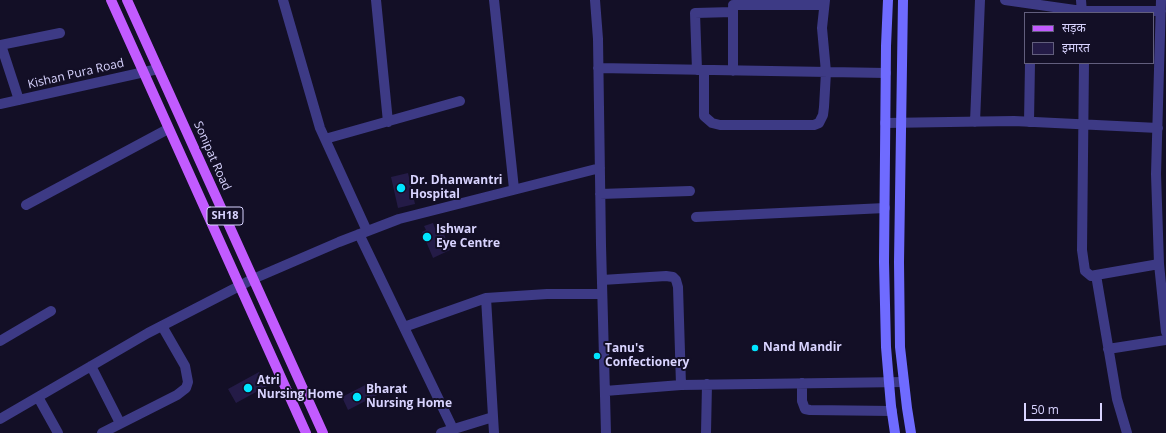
<!DOCTYPE html>
<meta charset="utf-8">
<style>
body{margin:0}
#map{position:relative;width:1166px;height:433px;overflow:hidden;background:#130f26;font-family:"Open Sans","Noto Sans Devanagari",sans-serif}
canvas{display:block}
.legend{position:absolute;left:1024px;top:12px;width:130px;height:52px;box-sizing:border-box;background:#130f26;border:1px solid #625e7d;margin:0;padding:5px 7px;list-style:none;font-size:12px;color:#d9d4ff}
.legend li{display:flex;align-items:center;gap:8px;height:20px}
.legend b{width:20px;border:1px solid #625e7d}
.scale{position:absolute;left:1024px;top:403px;width:78px;height:18px;box-sizing:border-box;border:2px solid #d9d4ff;border-top:0;padding-left:5px;font-size:12px;line-height:14px;white-space:nowrap;color:#d9d4ff;-webkit-text-stroke:3px #130f26;paint-order:stroke}
</style>
<div id="map">
<canvas width="1166" height="433"></canvas>
<ul class="legend">
<li><b style="height:5px;background:#c25bff"></b>सड़क</li>
<li><b style="height:11px;background:#241b47"></b>इमारत</li>
</ul>
<div class="scale">50 m</div>
</div>
<script>
const context = document.querySelector('canvas').getContext('2d');
context.lineJoin = 'round';
function fillPath(path, color) { context.fillStyle = color; context.fill(path, 'evenodd'); }
const poly = rows => new Path2D(rows.map(r => 'M' + r).join(''));
function stroke(path, color, width, dash) { context.strokeStyle = color; context.lineWidth = width; context.lineCap = dash ? 'butt' : 'round'; context.setLineDash(dash || []); context.stroke(path); }
function write(font, color, halo, rows, align = 'center') {
  context.font = font + ' "Open Sans",sans-serif'; context.lineWidth = 4; context.setLineDash([]); context.textBaseline = 'middle'; context.strokeStyle = halo; context.fillStyle = color; for (const [text, x, y, turn = 0] of rows) {
    context.save(); context.translate(x, y); context.rotate((+turn || 0) * Math.PI / 180); context.textAlign = isNaN(turn) ? turn : align; if (halo) context.strokeText(text, 0, 0); context.fillText(text, 0, 0); context.restore();
  }
}
const building = poly([
 [408,173,415,204,398,208,391,177],
 [433,223,435,228,441,226,450,250,433,258,422,232,426,230,424,226],
 [259,372,267,386,236,403,228,389],
 [373,381,379,394,348,410,342,397]
]);
const minor = poly([
 [283,0,320,128,367,231],
 [376,0,388,122],
 [494,0,514,189],
 [595,0,598,39,601,245,606,433],
 [1005,0,1082,11,1161,11],
 [1081,0,1082,13],
 [1161,0,1156,174,1159,264,1166,332],
 [733,5,824,5],
 [733,7,733,71],
 [0,45,60,33],
 [1,45,19,100],
 [1084,63,1082,250,1085,271,1091,276,1096,275,1117,399,1127,433],
 [598,68,886,73],
 [697,70,695,13,733,12],
 [704,70,704,116,712,123,720,125,814,125,819,123,823,115,824,107,826,72,822,28,825,0],
 [0,104,158,69],
 [975,122,980,0],
 [1029,122,1030,63],
 [885,123,1014,121,1158,128],
 [325,139,460,101],
 [600,194,690,191],
 [26,205,168,129],
 [696,217,885,208],
 [359,234,453,429],
 [1096,275,1159,264],
 [602,280,666,276,673,277,676,280,678,287,681,385,904,382],
 [486,298,494,433],
 [404,327,486,298,547,294,602,294],
 [0,341,51,311],
 [1108,349,1166,340],
 [91,366,120,423],
 [802,383,802,401,805,409,810,410,892,411],
 [605,391,681,385],
 [38,397,58,433],
 [0,419,148,333,253,279,339,242,399,219,600,168],
 [102,433,177,395,186,388,188,382,185,366,162,326],
 [441,433,493,417],
 [706,433,707,384]
]);
const secondary = poly([
 [888,0,886,46,884,262,886,347,891,406,895,433],
 [903,0,899,262,900,347,907,408,911,433]
]);
const primary = poly([
 [111,0,306,433],
 [127,0,323,433]
]);
const markers = [
 [401,188,5,"#00e5ff"],
 [427,237,5,"#00e5ff"],
 [755,348,4,"#00e5ff"],
 [597,356,4,"#00e5ff"],
 [248,388,5,"#00e5ff"],
 [357,397,5,"#00e5ff"]
];
const shields = [
 [225,216,36]
];
const shieldNames = [
 ["SH18",225,216]
];
const streetNames = [
 ["Kishan Pura Road",76,74,-13],
 ["Sonipat Road",212,156,66]
];
const poiNames = [
 ["Dr. Dhanwantri",410,181],
 ["Hospital",410,195],
 ["Ishwar",436,230],
 ["Eye Centre",436,244],
 ["Nand Mandir",763,348],
 ["Tanu's",605,349],
 ["Confectionery",605,363],
 ["Atri",257,381],
 ["Nursing Home",257,395],
 ["Bharat",366,390],
 ["Nursing Home",366,404]
];
fillPath(building, '#241b47');
stroke(minor, '#3d3a85', 10);
stroke(secondary, '#6f6bff', 10);
stroke(primary, '#c25bff', 10);
for (const [x, y, r, color] of markers) { const dot = new Path2D(); dot.arc(x, y, r, 0, 2 * Math.PI); context.fillStyle = color; context.fill(dot); stroke(dot, '#130f26', 1.5); }
for (const [x, y, w] of shields) { const box = new Path2D(); box.roundRect(x - w / 2, y - 9, w, 18, 3); context.fillStyle = '#130f26'; context.fill(box); stroke(box, '#d9d4ff', 1); }
write('bold 11px', '#d9d4ff', null, shieldNames);
write('12px', '#d9d4ff', '#130f26', streetNames);
write('bold 12px', '#d9d4ff', '#130f26', poiNames, 'left');
</script>
